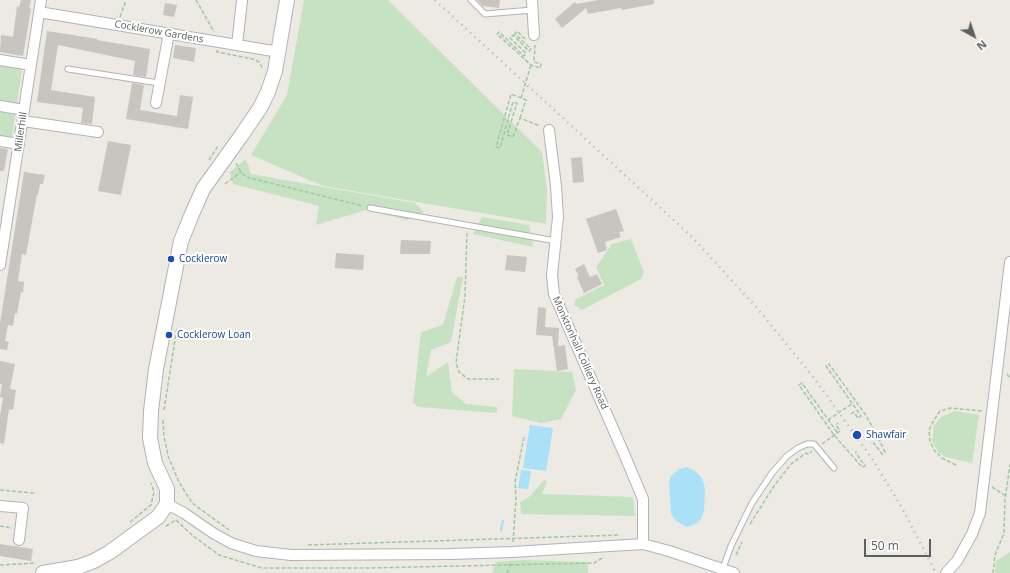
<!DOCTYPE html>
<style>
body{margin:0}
#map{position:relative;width:1010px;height:573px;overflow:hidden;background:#ede9e3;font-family:"Open Sans",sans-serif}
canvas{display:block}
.north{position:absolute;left:954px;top:16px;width:40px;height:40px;-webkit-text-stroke:3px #fff;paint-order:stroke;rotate:140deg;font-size:11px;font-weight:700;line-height:16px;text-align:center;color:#5b6063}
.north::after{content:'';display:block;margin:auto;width:14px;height:18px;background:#5b6063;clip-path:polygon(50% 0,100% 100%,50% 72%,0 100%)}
.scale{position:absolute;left:864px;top:539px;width:67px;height:18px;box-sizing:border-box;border:2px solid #5b6063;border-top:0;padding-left:5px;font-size:12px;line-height:14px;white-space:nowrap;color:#5b6063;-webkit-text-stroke:3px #fff;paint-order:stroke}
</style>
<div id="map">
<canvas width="1010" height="573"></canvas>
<div class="north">N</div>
<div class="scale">50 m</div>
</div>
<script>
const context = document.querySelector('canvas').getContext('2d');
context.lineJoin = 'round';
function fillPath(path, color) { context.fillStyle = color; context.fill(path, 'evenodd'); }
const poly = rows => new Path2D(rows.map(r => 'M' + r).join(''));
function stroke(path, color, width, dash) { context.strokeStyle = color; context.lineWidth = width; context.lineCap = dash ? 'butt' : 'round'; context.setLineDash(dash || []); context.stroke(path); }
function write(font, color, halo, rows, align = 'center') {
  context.font = font + ' "Open Sans",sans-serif'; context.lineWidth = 4; context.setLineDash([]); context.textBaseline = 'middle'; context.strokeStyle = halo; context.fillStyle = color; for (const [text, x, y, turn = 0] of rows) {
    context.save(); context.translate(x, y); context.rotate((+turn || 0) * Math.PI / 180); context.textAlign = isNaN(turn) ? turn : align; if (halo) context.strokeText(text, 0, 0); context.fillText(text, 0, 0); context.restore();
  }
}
const green = poly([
 [304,0,388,0,542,152,547,190,546,224,323,186,251,155,287,95],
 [0,65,22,69,12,137,0,135],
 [246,159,251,174,415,203,424,212,407,220,366,210,316,225,319,206,233,184,230,172],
 [482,217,529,225,533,247,473,234],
 [631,239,644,272,641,279,582,310,574,305,576,299,604,285,596,267,612,244],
 [457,277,463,277,451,342,431,350,426,377,448,362,452,392,466,404,497,407,497,413,418,407,413,403,421,332,443,325],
 [514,369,572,372,576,390,561,419,541,423,512,416],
 [955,411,979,415,972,463,946,457,938,452,932,441,934,426,941,417],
 [544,480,547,482,542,494,633,497,635,516,521,514,520,502,529,497],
 [1010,552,1010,573,995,573,996,561],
 [522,560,588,562,588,573,492,573,496,562]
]);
const water = poly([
 [530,425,553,428,546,471,523,468],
 [687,467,695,471,701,477,704,484,705,493,704,511,701,519,697,523,687,527,676,521,671,514,669,483,671,476,679,469],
 [521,470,531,471,528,489,518,488]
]);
const stream = poly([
 [501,530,503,521]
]);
const building = poly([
 [21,0,31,0,29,8,31,9,23,56,0,52,1,35,13,37,17,6,19,7],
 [477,0,500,0,499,8,483,6],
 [598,0,654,0,654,4,622,10,621,8,588,14,586,8,562,28,555,19,575,2,577,4],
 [165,3,177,5,174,17,163,15],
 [47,31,98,39,97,40,150,49,146,77,133,75,135,61,58,45,51,90,95,97,92,124,81,123,83,108,37,102],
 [175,45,196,48,194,62,173,58],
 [132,83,144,85,140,110,177,116,180,95,193,97,188,129,126,119],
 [108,141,131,145,121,195,98,191],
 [0,148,8,149,4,171,0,171],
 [582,157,584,182,573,183,571,158],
 [24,172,45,175,43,184,40,184,38,195,37,194,26,255,22,254,18,281,24,282,23,293,21,292,17,314,15,313,13,326,8,325,5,341,9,342,7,350,0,349,0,323],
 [616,209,624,231,619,232,621,237,605,242,607,250,598,253,586,219],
 [401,240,431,241,430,254,400,254],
 [336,253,364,255,363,270,335,268],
 [507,255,527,257,525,272,505,270],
 [584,264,590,277,597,274,602,284,584,293,577,277,579,276,575,269],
 [538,307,546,308,545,327,559,328,558,346,565,345,568,369,557,371,552,336,536,335],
 [0,361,15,364,10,389,16,390,13,410,9,409,4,444,0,443,0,416,3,398,0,397,2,384,0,384],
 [0,544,33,549,31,561,0,556]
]);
const path = poly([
 [196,0,214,32],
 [120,17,126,0],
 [525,39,517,31,515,34,531,49,529,51,513,35,510,38,526,53,524,56,499,32,497,34,531,65,540,68,541,64,534,62,535,45],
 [217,50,217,52,253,59,259,62,263,69],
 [520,118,526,100,511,94,496,147,500,148,513,102,517,103,507,135,513,137,520,118,540,126],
 [209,160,218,146],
 [236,163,241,172,246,177,363,206],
 [225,184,241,172],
 [467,233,465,296,456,363,459,372,468,379,499,379],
 [1007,374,1010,378],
 [164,410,177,327],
 [851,414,854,412,858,418,861,416,826,366,829,364,865,414,876,433,885,452,882,454,873,442,871,443],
 [163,420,164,436,168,456,179,482,192,503,229,530],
 [837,432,802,383,799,385,834,435,862,467,865,466,856,453,856,451],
 [822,444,840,431,836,425,838,423],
 [956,465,942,458,934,450,930,441,929,430,934,420,940,411,950,408,982,411],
 [992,487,1006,496],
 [0,490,34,493],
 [176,520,192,535,219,555,262,568,368,568,594,563,604,557],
 [130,522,151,505,154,492,151,483],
 [750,524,774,486,791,464,806,453,808,454,812,451],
 [0,526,12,528],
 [166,526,176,520],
 [513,542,516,499,515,482,524,437],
 [308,545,620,535],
 [736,555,742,542],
 [0,565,36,563],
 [507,573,511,562],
 [993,573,995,555,1004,533,1005,500,1010,464]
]);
const lane = poly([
 [471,0,485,14,532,10],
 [68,69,159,83],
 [370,208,556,241],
 [723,568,731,546,752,503,772,473,787,456,798,448,807,444,814,444,834,468]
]);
const street = poly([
 [532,0,534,35],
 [39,12,279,52],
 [237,45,242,0],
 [0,60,31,65],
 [156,103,169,33],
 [0,106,24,110],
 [23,121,98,132],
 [549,130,556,186,558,217,552,275,554,294,625,456,643,499,643,544],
 [0,141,19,144],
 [0,265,41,0],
 [167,504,184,513,213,533,231,543,256,551,291,555,451,554,512,552,643,544,669,551,734,573],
 [0,506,23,508,19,540],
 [946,573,957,561,972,534,980,513,1010,262]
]);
const secondary = poly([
 [43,573,78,567,94,561,110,552,158,517,167,504,167,489,155,463,150,438,151,411,156,369,181,241,192,214,203,189,241,136,260,108,268,92,275,71,287,0]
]);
const rail = poly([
 [435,0,693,238,757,308,814,378,873,460,902,508,936,573]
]);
const pathBridge = poly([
 [521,98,531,65],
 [828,420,853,403]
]);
const markers = [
 [171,259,4,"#1a4fb4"],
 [169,335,4,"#1a4fb4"],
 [857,435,5,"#1a4fb4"]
];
const streetNames = [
 ["Cocklerow Gardens",159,32,10],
 ["Millerhill",21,132,-82],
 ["Monktonhall Colliery Road",580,353,66]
];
const transitNames = [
 ["Cocklerow",179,259],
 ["Cocklerow Loan",177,335],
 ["Shawfair",866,435]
];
fillPath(green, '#c7e2c2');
fillPath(water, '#a8e1f8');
stroke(stream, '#a8e1f8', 2.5);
fillPath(building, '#c8c4c0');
stroke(lane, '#b1b4b7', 7);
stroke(street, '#b1b4b7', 12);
stroke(secondary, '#b0b4b7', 16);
stroke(path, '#9ec8a4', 1.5, [4, 2]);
stroke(lane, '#fff', 5);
stroke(street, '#fff', 10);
stroke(secondary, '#fff', 14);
stroke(rail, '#b0b1b1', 2.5, [1, 5]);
stroke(pathBridge, '#9ec8a4', 1.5, [4, 2]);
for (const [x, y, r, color] of markers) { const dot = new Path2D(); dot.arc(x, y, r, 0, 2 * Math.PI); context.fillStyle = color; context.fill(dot); stroke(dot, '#fff', 1.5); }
write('10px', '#5b6063', '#fff', streetNames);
write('10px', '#164399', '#fff', transitNames, 'left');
</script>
